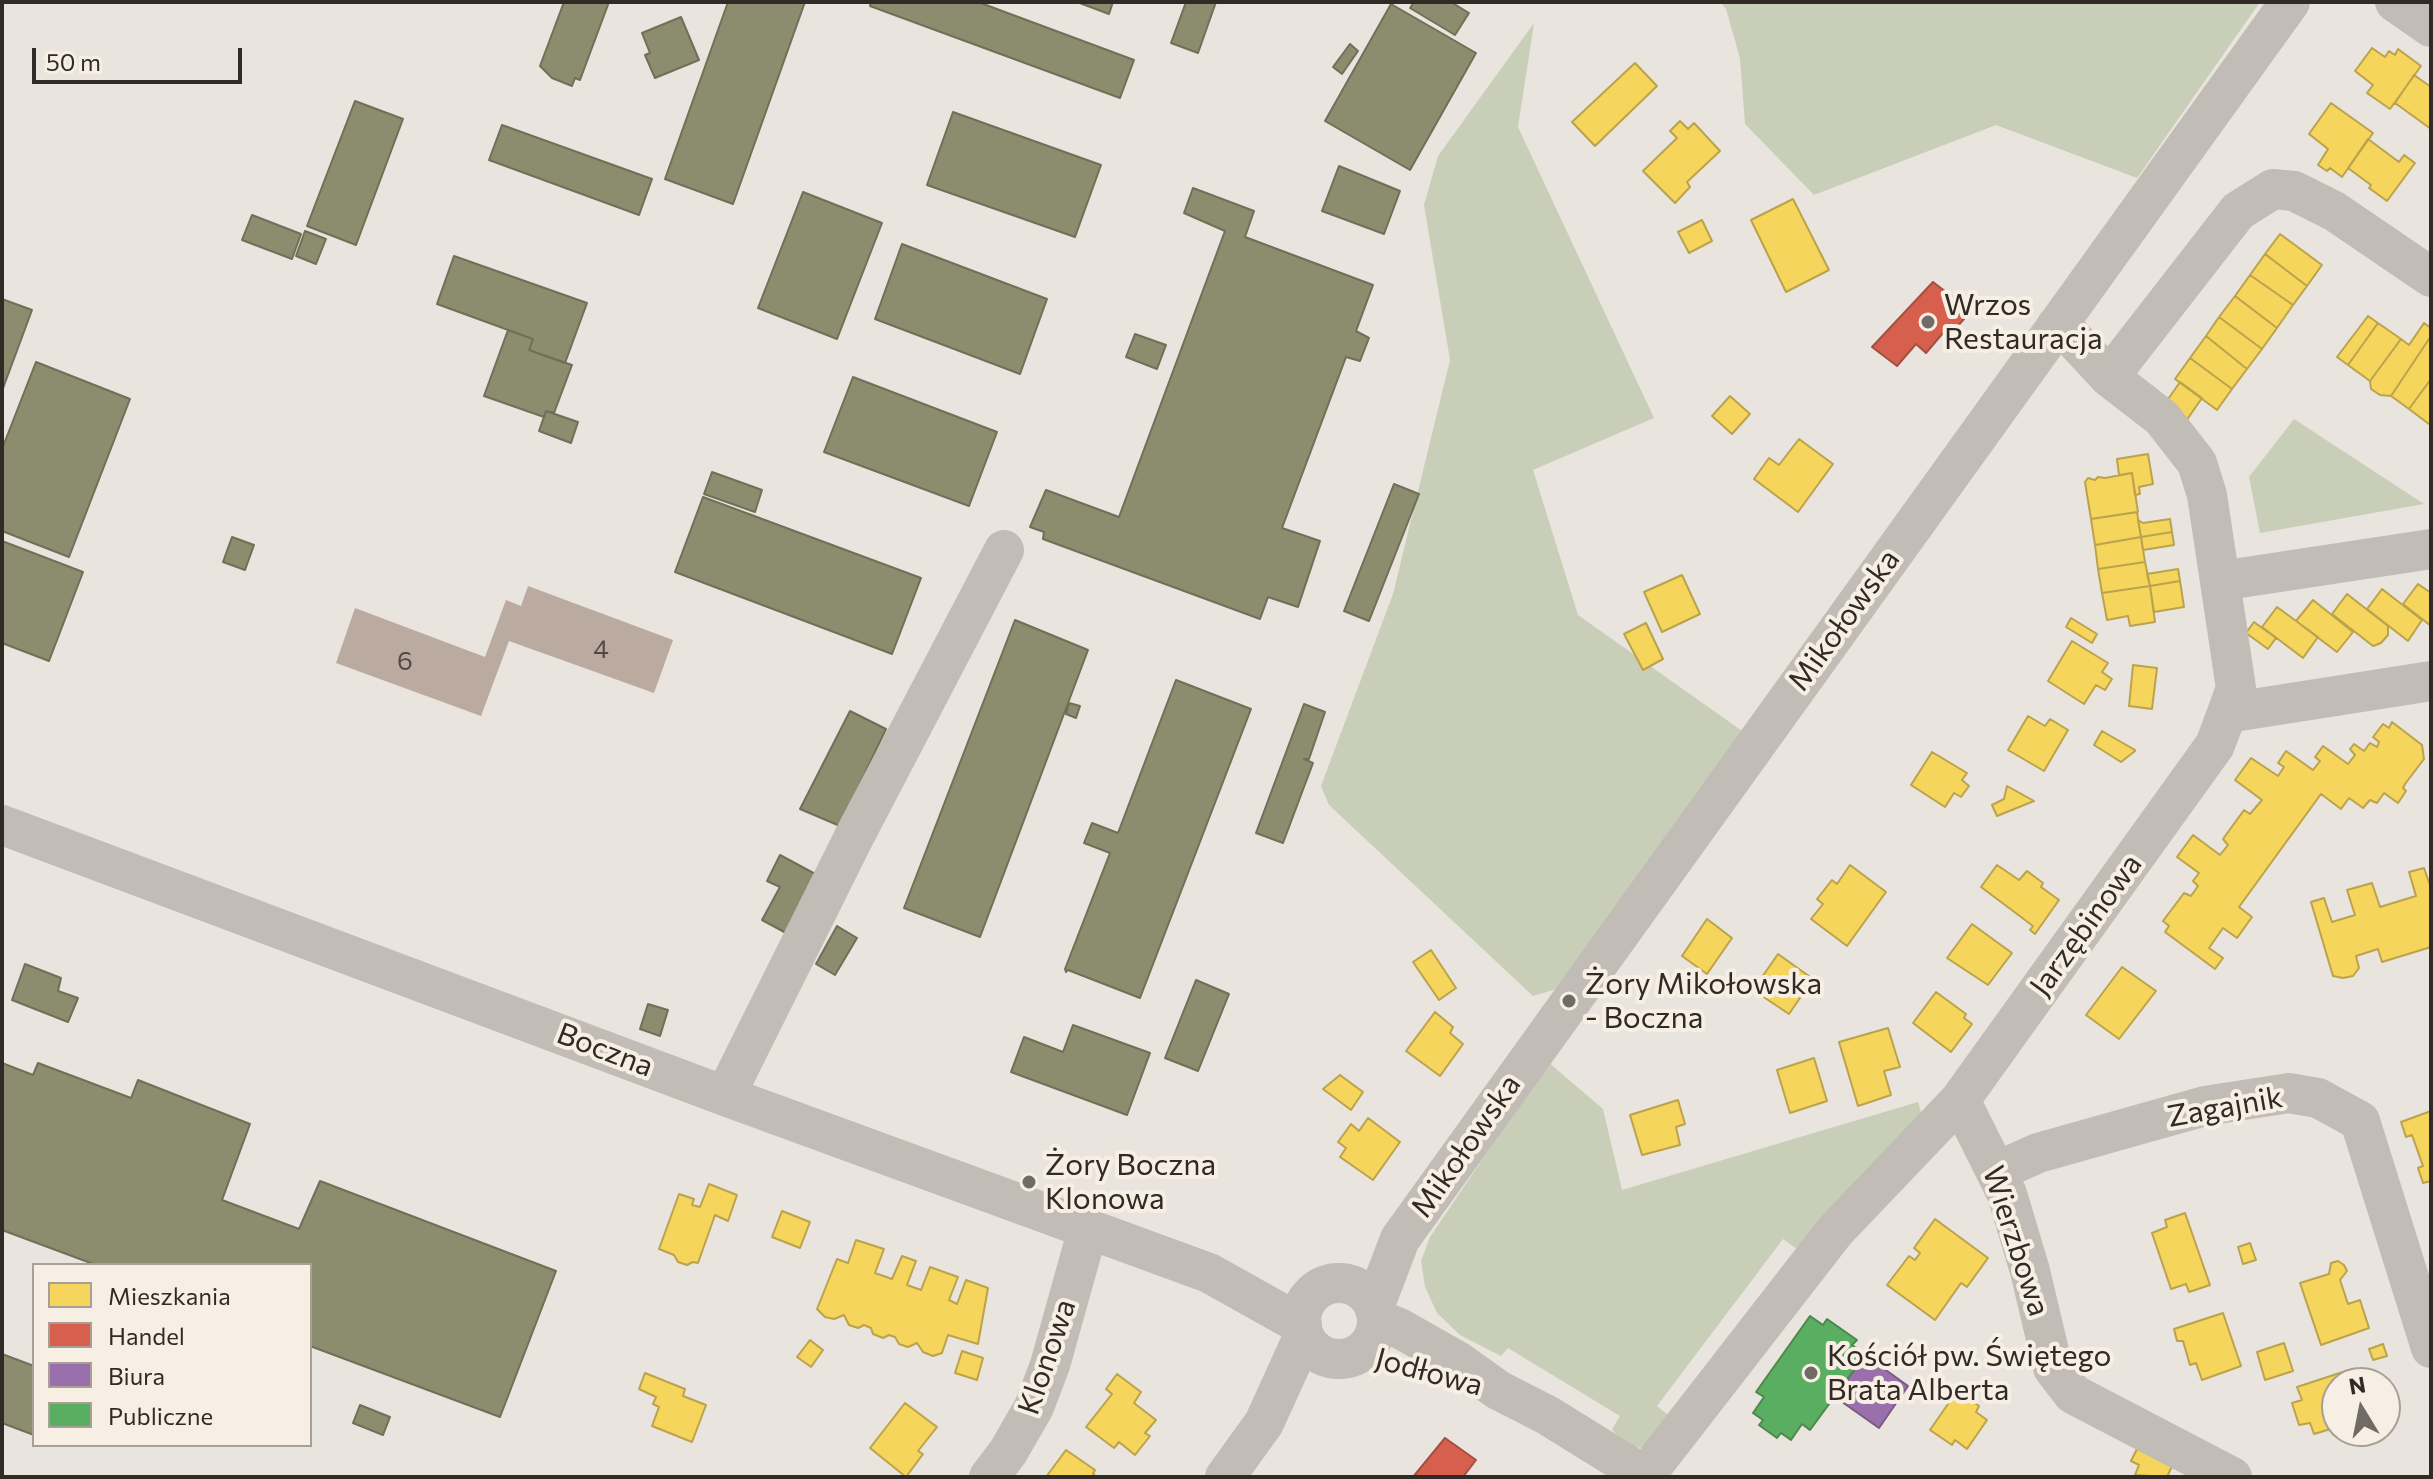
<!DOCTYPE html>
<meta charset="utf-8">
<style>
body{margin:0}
#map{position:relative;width:2433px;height:1479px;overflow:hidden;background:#e9e4dd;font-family:Commissioner,sans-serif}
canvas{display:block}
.frame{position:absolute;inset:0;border:4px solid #312a26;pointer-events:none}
.legend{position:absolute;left:32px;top:1263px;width:280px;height:184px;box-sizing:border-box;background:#f7efe3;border:2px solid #a8a097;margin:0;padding:10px 14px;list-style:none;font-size:24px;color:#312a26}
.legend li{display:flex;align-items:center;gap:16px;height:40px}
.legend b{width:40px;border:2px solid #a8a097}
.north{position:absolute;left:2321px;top:1367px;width:80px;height:80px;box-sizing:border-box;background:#f7efe3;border:2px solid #a8a097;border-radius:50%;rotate:350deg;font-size:22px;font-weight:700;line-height:32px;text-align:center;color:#312a26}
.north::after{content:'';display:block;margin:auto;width:28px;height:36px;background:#716b66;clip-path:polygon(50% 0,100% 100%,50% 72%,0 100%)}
.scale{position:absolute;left:32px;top:48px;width:210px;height:36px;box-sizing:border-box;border:4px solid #312a26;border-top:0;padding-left:10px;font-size:24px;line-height:28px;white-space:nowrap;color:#312a26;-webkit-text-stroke:6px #f7efe3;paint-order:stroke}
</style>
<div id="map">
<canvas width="2433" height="1479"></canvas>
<div class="frame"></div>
<ul class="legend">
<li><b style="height:22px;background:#f6d55c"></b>Mieszkania</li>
<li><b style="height:22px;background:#d6604d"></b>Handel</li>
<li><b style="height:22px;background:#9970ab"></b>Biura</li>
<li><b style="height:22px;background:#5aae61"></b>Publiczne</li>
</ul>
<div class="north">N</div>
<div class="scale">50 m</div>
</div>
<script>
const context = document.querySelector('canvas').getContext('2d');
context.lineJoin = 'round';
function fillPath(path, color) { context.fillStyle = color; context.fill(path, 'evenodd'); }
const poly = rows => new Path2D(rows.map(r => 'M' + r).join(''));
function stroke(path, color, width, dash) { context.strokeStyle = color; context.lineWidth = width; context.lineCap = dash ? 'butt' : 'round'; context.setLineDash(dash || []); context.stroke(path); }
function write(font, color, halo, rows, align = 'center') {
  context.font = font + ' Commissioner,sans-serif'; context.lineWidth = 8; context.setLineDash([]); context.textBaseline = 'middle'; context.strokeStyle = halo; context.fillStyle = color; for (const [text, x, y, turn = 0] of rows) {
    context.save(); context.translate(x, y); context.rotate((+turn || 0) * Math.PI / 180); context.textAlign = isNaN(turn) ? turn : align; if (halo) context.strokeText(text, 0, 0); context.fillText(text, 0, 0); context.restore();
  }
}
const green = poly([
 [1720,2,2260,2,2137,178,1996,125,1814,195,1745,124,1740,58,1726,9],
 [1534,23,1518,127,1654,418,1533,470,1578,615,1745,733,1560,988,1533,996,1329,805,1321,786,1393,594,1450,360,1424,205,1438,156],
 [2294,419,2424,504,2260,533,2249,477],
 [1548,1062,1603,1109,1622,1190,1918,1102,1925,1125,1801,1252,1783,1239,1657,1406,1669,1416,1642,1448,1622,1444,1612,1429,1620,1416,1508,1348,1501,1356,1460,1335,1437,1313,1425,1287,1421,1261,1430,1237]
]);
const homes = poly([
 [2372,48,2385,57,2389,51,2395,55,2398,49,2421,66,2390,109,2367,93,2373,85,2355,71,2372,48],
 [1635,63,1657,86,1595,146,1572,122,1635,63],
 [2414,75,2431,87,2431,129,2395,103,2414,75],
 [2331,103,2373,133,2342,177,2330,168,2327,171,2318,165,2328,149,2309,134,2331,103],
 [1680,121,1688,129,1694,123,1720,151,1687,182,1690,187,1675,203,1643,171,1677,138,1670,131,1680,121],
 [2368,139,2399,162,2404,155,2415,163,2387,201,2369,188,2371,185,2348,168,2368,139],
 [1793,199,1829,270,1786,292,1751,220,1793,199],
 [1702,220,1712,241,1689,253,1678,232,1702,220],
 [2280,234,2322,265,2307,286,2265,254,2280,234],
 [2265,254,2307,286,2293,305,2250,275,2265,254],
 [2250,275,2293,305,2277,328,2235,296,2250,275],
 [2235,296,2277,328,2262,349,2219,317,2235,296],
 [2368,316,2378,323,2348,365,2337,357,2368,316],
 [2219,317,2262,349,2247,369,2206,336,2219,317],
 [2378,323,2401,339,2370,381,2348,365,2378,323],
 [2424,323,2431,328,2431,336,2391,396,2380,395,2371,389,2370,381,2401,339,2409,345,2424,323],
 [2206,336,2247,369,2232,389,2190,358,2206,336],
 [2431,336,2431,379,2409,409,2391,396,2431,336],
 [2190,358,2232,389,2217,410,2175,379,2190,358],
 [2431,379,2431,421,2429,424,2409,409,2431,379],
 [2180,382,2202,398,2186,421,2164,405,2180,382],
 [1730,396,1750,414,1732,434,1712,416,1730,396],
 [1799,439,1833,464,1798,512,1754,479,1769,458,1779,465,1799,439],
 [2148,454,2153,484,2139,487,2140,494,2135,495,2132,473,2119,475,2117,459,2148,454],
 [2132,473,2138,512,2091,519,2085,482,2088,478,2095,480,2098,477,2105,478,2132,473],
 [2137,512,2141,537,2095,545,2091,519,2137,512],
 [2170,519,2172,532,2141,537,2138,520,2143,523,2170,519],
 [2172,532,2174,545,2143,550,2141,537,2172,532],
 [2141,537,2145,562,2098,569,2095,545,2141,537],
 [2145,562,2150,586,2102,593,2098,569,2145,562],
 [2178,569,2180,581,2150,586,2147,574,2178,569],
 [1682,575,1700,614,1662,632,1644,592,1682,575],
 [2180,581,2184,607,2154,612,2150,586,2180,581],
 [2418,584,2431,593,2431,626,2403,604,2418,584],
 [2150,586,2155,622,2130,626,2128,616,2107,620,2102,593,2150,586],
 [2382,589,2422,620,2408,641,2367,609,2382,589],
 [2347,594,2388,626,2388,635,2381,643,2373,646,2332,614,2347,594],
 [2313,600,2353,632,2337,652,2296,621,2313,600],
 [2277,607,2318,637,2303,658,2262,627,2277,607],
 [2071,618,2097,634,2092,643,2066,627,2071,618],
 [2254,622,2276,638,2268,649,2246,633,2254,622],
 [1646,623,1663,659,1643,670,1624,634,1646,623],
 [2072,641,2108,663,2102,672,2112,679,2105,690,2096,685,2084,704,2048,681,2072,641],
 [2133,665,2157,668,2152,709,2129,706,2133,665],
 [2028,716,2045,726,2050,719,2068,730,2044,771,2008,750,2028,716],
 [2392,722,2422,745,2424,759,2405,784,2403,788,2406,791,2398,803,2384,793,2377,803,2370,800,2363,808,2349,798,2341,809,2321,794,2239,907,2252,917,2237,938,2223,928,2209,948,2223,958,2215,969,2165,932,2169,926,2163,921,2184,893,2191,896,2198,886,2193,881,2199,873,2177,857,2193,835,2220,855,2228,845,2223,839,2244,810,2250,814,2262,800,2235,780,2251,758,2278,776,2284,767,2278,763,2286,751,2313,770,2320,761,2315,757,2323,746,2348,764,2355,755,2350,749,2354,744,2364,751,2370,743,2377,747,2379,742,2373,737,2383,724,2389,728,2392,722],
 [2102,731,2135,750,2135,751,2121,762,2094,745,2102,731],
 [1932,752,1967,773,1962,780,1969,786,1961,797,1954,793,1945,807,1911,785,1932,752],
 [2007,786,2034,801,1997,816,1992,805,2004,799,2007,786],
 [1850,865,1886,892,1847,946,1811,919,1823,904,1817,899,1832,880,1837,884,1850,865],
 [1997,865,2019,880,2027,871,2043,883,2041,887,2059,900,2035,934,2030,930,2033,926,1981,887,1997,865],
 [2424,868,2431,888,2431,947,2382,962,2378,949,2356,956,2359,968,2353,976,2343,978,2333,976,2311,902,2324,898,2332,922,2355,915,2347,890,2372,883,2380,907,2416,896,2409,872,2424,868],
 [1707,919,1732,938,1707,974,1682,956,1707,919],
 [1972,924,2012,953,1988,985,1947,958,1972,924],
 [1431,950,1456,988,1439,1000,1413,962,1431,950],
 [1778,954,1813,979,1789,1014,1753,990,1778,954],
 [2122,967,2156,991,2119,1039,2086,1015,2122,967],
 [1936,992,1966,1014,1964,1018,1972,1024,1951,1052,1913,1023,1936,992],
 [1435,1012,1453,1027,1450,1033,1463,1044,1440,1076,1406,1051,1435,1012],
 [1888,1028,1900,1067,1884,1071,1891,1095,1858,1106,1839,1042,1888,1028],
 [1814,1058,1827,1101,1790,1113,1777,1070,1814,1058],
 [1340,1075,1363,1092,1351,1110,1323,1089,1340,1075],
 [1678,1100,1685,1124,1676,1127,1680,1145,1642,1155,1630,1115,1678,1100],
 [2431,1111,2431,1181,2423,1183,2418,1168,2423,1166,2412,1135,2406,1137,2401,1122,2431,1111],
 [1368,1118,1400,1142,1373,1180,1340,1157,1346,1148,1338,1142,1351,1124,1359,1131,1368,1118],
 [709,1184,737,1195,728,1221,715,1215,698,1263,693,1262,687,1265,678,1262,674,1255,659,1249,679,1194,694,1199,692,1205,700,1207,709,1184],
 [782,1211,810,1222,800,1248,772,1237,782,1211],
 [2185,1213,2210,1285,2189,1292,2186,1284,2171,1289,2152,1233,2167,1227,2165,1220,2185,1213],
 [1935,1219,1988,1258,1967,1287,1961,1283,1935,1320,1887,1285,1909,1256,1915,1260,1920,1253,1914,1248,1935,1219],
 [856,1240,884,1249,875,1273,892,1279,902,1256,916,1261,907,1285,921,1290,930,1267,958,1277,949,1300,957,1304,966,1280,988,1288,978,1344,948,1335,942,1353,933,1356,923,1352,917,1343,908,1347,899,1344,895,1337,889,1335,883,1338,873,1334,871,1328,864,1325,858,1328,849,1325,844,1315,834,1319,825,1317,817,1309,837,1259,848,1263,856,1240],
 [2250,1243,2256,1260,2243,1264,2238,1247,2250,1243],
 [2338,1261,2344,1265,2347,1271,2340,1280,2348,1304,2360,1300,2369,1328,2321,1345,2300,1283,2329,1274,2331,1263,2338,1261],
 [2223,1313,2241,1366,2202,1380,2196,1363,2190,1365,2183,1341,2177,1341,2174,1329,2223,1313],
 [810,1340,823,1350,811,1367,797,1357,810,1340],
 [2284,1343,2293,1371,2265,1380,2257,1352,2284,1343],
 [2383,1344,2387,1356,2373,1360,2369,1349,2383,1344],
 [962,1351,983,1358,977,1380,955,1373,962,1351],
 [2352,1369,2358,1383,2337,1383,2337,1427,2314,1434,2310,1423,2299,1425,2292,1403,2302,1400,2297,1387,2352,1369],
 [645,1373,685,1389,683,1396,706,1405,692,1442,652,1426,659,1407,653,1404,656,1397,639,1389,645,1373],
 [1117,1374,1141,1392,1134,1403,1156,1420,1145,1433,1150,1436,1135,1455,1119,1442,1114,1448,1086,1427,1112,1394,1106,1389,1117,1374],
 [1957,1391,1979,1406,1976,1412,1987,1420,1967,1449,1955,1440,1952,1445,1930,1430,1957,1391],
 [905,1403,937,1427,918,1451,923,1454,906,1477,870,1448,905,1403],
 [2137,1449,2173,1464,2167,1477,2135,1475,2139,1465,2131,1461,2137,1449],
 [1066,1450,1095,1470,1093,1474,1097,1477,1046,1477,1066,1450]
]);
const shops = poly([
 [1933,282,1971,311,1948,337,1943,333,1926,353,1916,344,1897,366,1872,347,1933,282],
 [1445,1438,1476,1460,1463,1477,1413,1477,1445,1438]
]);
const offices = poly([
 [1865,1355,1908,1386,1879,1428,1835,1397,1865,1355]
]);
const public = poly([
 [1810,1316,1823,1325,1827,1319,1857,1340,1852,1345,1865,1355,1810,1430,1802,1424,1791,1440,1781,1433,1777,1438,1759,1425,1763,1420,1753,1413,1764,1397,1756,1392,1810,1316]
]);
const industry = poly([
 [564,2,609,2,580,80,575,78,572,86,552,78,540,66,564,2],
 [728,2,805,2,733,204,665,179,728,2],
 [871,2,978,2,1134,60,1120,98,870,6,871,2],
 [1077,2,1113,2,1109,14,1077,2],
 [1186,2,1216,2,1198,53,1171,43,1186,2],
 [1414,2,1451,2,1469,13,1455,35,1410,8,1414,2],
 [1391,4,1476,53,1410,170,1325,121,1391,4],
 [681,17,699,60,655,78,645,55,650,53,642,33,681,17],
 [1350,44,1358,51,1342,74,1333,67,1350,44],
 [355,101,403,119,356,245,307,226,355,101],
 [953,112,1101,165,1075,237,927,185,953,112],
 [502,125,652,179,639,215,489,160,502,125],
 [1339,166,1400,191,1384,234,1322,211,1339,166],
 [1193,188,1254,211,1245,237,1373,285,1356,331,1369,338,1360,361,1346,357,1282,528,1320,541,1298,607,1268,597,1260,619,1043,539,1044,532,1030,527,1046,490,1119,517,1225,231,1184,213,1193,188],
 [803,192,882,223,837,339,758,308,803,192],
 [252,215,301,234,292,259,242,240,252,215],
 [305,231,326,239,316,264,296,256,305,231],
 [902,244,1047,299,1020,374,875,319,902,244],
 [454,256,587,303,565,363,529,350,533,339,437,304,454,256],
 [2,299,32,310,2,391,2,299],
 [508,330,533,339,529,350,572,365,554,413,546,411,544,417,484,396,508,330],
 [1135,334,1166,345,1157,369,1126,357,1135,334],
 [36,362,130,399,69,557,2,531,2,449,36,362],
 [853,377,997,432,969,506,824,452,853,377],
 [546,411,578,422,571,443,539,431,546,411],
 [712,472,762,490,755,512,704,494,712,472],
 [1394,484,1419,494,1369,621,1344,611,1394,484],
 [703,497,921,578,892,654,675,572,703,497],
 [232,537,254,545,245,570,223,562,232,537],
 [2,541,83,572,49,661,2,643,2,541],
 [1015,620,1088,650,980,937,904,908,1015,620],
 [1176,680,1251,709,1140,998,1068,970,1066,972,1065,969,1110,853,1084,843,1092,823,1118,833,1176,680],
 [1069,703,1080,706,1076,718,1066,714,1069,703],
 [1304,704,1325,712,1309,759,1304,759,1313,763,1283,843,1256,833,1304,704],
 [850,711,886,729,840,826,800,809,850,711],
 [780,855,819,876,788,934,762,920,780,887,767,881,780,855],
 [837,926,857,938,835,975,816,964,837,926],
 [25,964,61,978,58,991,78,998,68,1022,12,1000,25,964],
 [1196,980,1229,994,1198,1071,1165,1058,1196,980],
 [648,1004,668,1010,660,1036,640,1029,648,1004],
 [1073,1025,1150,1053,1127,1115,1011,1072,1024,1037,1063,1052,1073,1025],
 [2,1063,33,1075,38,1063,131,1098,138,1080,250,1124,222,1200,299,1229,320,1181,556,1271,500,1417,310,1346,310,1265,96,1265,2,1230,2,1063],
 [2,1354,34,1366,34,1435,2,1423,2,1354],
 [360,1405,390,1417,383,1435,353,1423,360,1405]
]);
const building = poly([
 [528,586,673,640,654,693,509,641,481,716,336,663,355,608,485,657,506,600,521,606]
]);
const minor = poly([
 [2395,2,2431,27],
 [2109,377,2238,211,2273,189,2294,191,2334,211,2431,277],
 [2220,581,2431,549],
 [2227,713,2431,681],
 [2,825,725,1096,1209,1273,1302,1325],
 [725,1096,854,837,1004,550],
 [1960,1100,2007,1194,2030,1271,2053,1368,2073,1394,2232,1477],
 [1998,1171,2038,1153,2205,1106,2289,1093,2318,1098,2360,1121,2431,1348],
 '1301 1321a38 38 0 1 1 76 0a38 38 0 1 1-76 0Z',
 [1374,1307,1400,1239,2290,2],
 [1377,1319,1399,1328,1459,1362,1498,1390,1547,1415,1647,1477],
 [989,1477,1008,1452,1034,1407,1050,1365,1088,1229],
 [1225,1477,1264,1423,1304,1335],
 [1644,1477,1835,1231,1960,1100,2215,745,2227,713,2236,688,2207,495,2197,463,2162,418,2109,377,2070,335,2057,325]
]);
const markers = [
 [1928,322,8,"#716b66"],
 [1569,1001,8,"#716b66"],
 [1029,1182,8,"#716b66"],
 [1811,1373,8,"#716b66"]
];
const numberNames = [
 ["4",601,649],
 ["6",405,661]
];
const poiNames = [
 ["Wrzos",1944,305],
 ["Restauracja",1944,339],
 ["Żory Mikołowska",1585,984],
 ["- Boczna",1585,1018],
 ["Żory Boczna",1045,1165],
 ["Klonowa",1045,1199],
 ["Kościół pw. Świętego",1827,1356],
 ["Brata Alberta",1827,1390]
];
const streetNames = [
 ["Mikołowska",1844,620,-54],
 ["Jarzębinowa",2086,925,-54],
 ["Boczna",605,1050,21],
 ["Zagajnik",2225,1107,-10],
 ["Mikołowska",1466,1146,-55],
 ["Wierzbowa",2016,1241,72],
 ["Klonowa",1047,1357,-71],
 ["Jodłowa",1429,1372,15]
];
fillPath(green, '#c9ceb8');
fillPath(homes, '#f6d55c');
stroke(homes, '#bba24c', 2);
fillPath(shops, '#d6604d');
stroke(shops, '#a45041', 2);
fillPath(offices, '#9970ab');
stroke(offices, '#7a5b83', 2);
fillPath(public, '#5aae61');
stroke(public, '#4e864f', 2);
fillPath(industry, '#8c8c6e');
stroke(industry, '#716f58', 2);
fillPath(building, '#bbaa9f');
stroke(minor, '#c2bcb6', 40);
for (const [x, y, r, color] of markers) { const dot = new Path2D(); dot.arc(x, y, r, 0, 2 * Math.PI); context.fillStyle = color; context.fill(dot); stroke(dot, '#f7efe3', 3); }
write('26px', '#544a44', null, numberNames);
write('30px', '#312a26', '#f7efe3', poiNames, 'left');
write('30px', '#312a26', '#f7efe3', streetNames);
</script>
